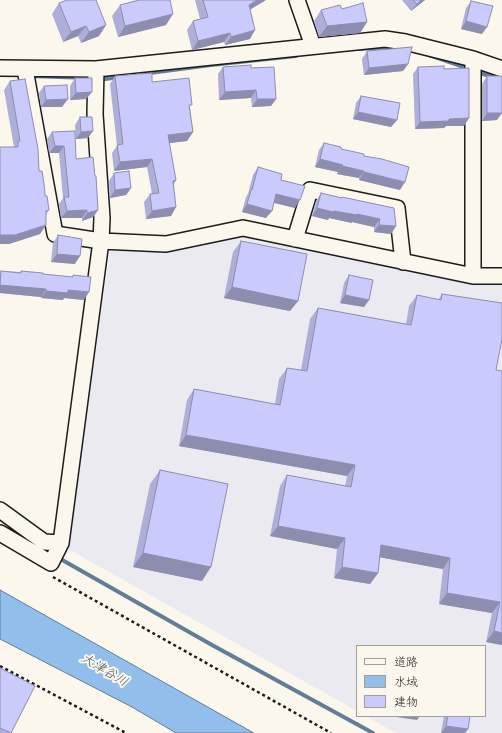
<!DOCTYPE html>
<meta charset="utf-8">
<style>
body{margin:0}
#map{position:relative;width:502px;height:733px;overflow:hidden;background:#fbf7ec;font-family:"Architects Daughter","Klee One",sans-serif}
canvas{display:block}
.legend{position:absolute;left:356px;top:645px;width:130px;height:72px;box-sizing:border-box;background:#fbf7ec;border:1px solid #a29f99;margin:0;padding:5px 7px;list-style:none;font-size:12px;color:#1c1c1c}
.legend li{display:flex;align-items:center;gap:8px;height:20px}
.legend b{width:20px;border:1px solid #a29f99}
</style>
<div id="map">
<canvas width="502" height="733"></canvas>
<ul class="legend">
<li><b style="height:5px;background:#fbf7ec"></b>道路</li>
<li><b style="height:11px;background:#91beeb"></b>水域</li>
<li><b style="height:11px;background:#cacafc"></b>建物</li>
</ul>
</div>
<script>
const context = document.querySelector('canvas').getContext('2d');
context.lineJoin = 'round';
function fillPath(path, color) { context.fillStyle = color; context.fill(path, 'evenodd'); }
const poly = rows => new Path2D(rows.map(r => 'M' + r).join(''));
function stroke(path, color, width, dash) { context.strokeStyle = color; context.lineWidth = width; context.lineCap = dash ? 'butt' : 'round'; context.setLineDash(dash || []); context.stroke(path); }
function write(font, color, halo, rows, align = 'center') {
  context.font = font + ' "Architects Daughter","Klee One",sans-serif'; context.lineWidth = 4; context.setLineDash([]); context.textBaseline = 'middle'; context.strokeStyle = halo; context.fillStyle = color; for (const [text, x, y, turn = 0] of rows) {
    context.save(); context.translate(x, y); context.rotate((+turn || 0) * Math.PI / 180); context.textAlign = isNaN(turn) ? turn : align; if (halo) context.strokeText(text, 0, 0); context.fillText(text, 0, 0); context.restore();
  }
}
const built = poly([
 [244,233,502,279,502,733,396,733,365,716,485,716,485,646,357,646,357,711,68,549,110,250,164,251]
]);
const water = poly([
 [0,590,252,732,254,733,176,733,132,707,0,639,0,590]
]);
const stream = poly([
 [358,49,392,47],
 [429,55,470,69],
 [477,72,502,80],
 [142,74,211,65,296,56],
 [28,76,92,78],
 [98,79,105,79,119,77],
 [57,557,212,645,373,733]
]);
const path = poly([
 [53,577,331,733],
 [0,666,126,733]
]);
const street = poly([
 [297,0,313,46],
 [473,59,473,276],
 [0,68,96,69,385,39,405,42,473,59,502,69],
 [25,69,55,234,101,241,166,244,243,228,473,276,502,276],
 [295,239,310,190,397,208,403,262],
 [0,510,44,542,61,543],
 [0,533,51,563,61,543,101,241,102,218,95,114,96,69]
]);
const wall = poly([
 [195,0,266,0,250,9,250,39,225,45,224,42,192,50,187,30,193,21,200,19],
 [402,0,425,0,411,11],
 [471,1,482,34,461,29,466,8],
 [59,3,106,25,99,36,81,43,78,36,63,42,52,14],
 [120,5,166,25,118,37,112,16],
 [342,9,367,22,360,33,319,37,314,21,321,10],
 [367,51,408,64,403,71,364,75,362,59],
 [223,67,251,68,276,99,271,106,252,107,251,98,219,100,218,74],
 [418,67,444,69,464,126,446,126,444,128,415,129,413,74],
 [115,76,152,82,190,108,193,132,187,141,169,143,173,185,176,207,171,216,146,219,144,202,150,194,152,194,147,167,114,171,112,153,117,146,110,84],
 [487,76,497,120,482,121,482,84],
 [75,78,92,92,86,99,70,100,70,86],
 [10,81,39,171,49,210,46,215,46,225,40,234,9,244,14,147,4,90],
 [44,86,62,107,41,107,39,93],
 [361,96,397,120,391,127,353,119,356,103],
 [80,117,88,138,76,139,75,125],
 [52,132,76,159,98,210,93,217,82,221,82,218,61,218,59,204,63,198,59,153,49,153,47,139],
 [324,143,341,149,364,156,400,190,359,180,359,178,337,174,338,172,315,167,319,150],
 [258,167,295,208,274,203,266,218,242,212,246,197,248,194,253,175],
 [114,173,131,188,126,195,110,198,109,181],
 [321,193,341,198,342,197,396,226,391,234,374,232,374,227,352,222,352,223,329,218,328,220,312,216,316,201],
 [58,235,75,264,51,262,53,243],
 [241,241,298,301,290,311,224,298,233,252],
 [1,271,20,272,21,271,43,274,72,277,73,275,84,300,64,298,63,300,41,298,41,297,0,293,0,273],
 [349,275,369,300,364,307,340,303,344,283],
 [442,294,496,370,502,645,486,642,492,613,439,604,443,569,379,557,378,573,370,584,334,578,337,549,270,536,280,486,287,475,345,486,347,476,179,446,187,400,194,389,275,404,279,379,287,368,301,370,310,319,318,308,406,324,409,306,417,295,438,300],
 [160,470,202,581,133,567,150,484],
 [0,668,11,733,0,733],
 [444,716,470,716,441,733]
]);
const shadedWall = poly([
 [257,0,266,0,243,14,249,5],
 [421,0,425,0,411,11,417,4],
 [173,14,166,25,118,37,125,26],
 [466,21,487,27,482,34,461,29],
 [367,22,360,33,319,37,327,26],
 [106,25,99,36,81,43,89,32],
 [86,26,78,36,63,42,71,32],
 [255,30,250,39,225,45,231,37],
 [230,33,224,42,192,50,198,41],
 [408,64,403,71,364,75,369,68],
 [256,90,251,98,219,100,225,92],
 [92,92,86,99,70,100,76,93],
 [68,99,62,107,41,107,46,100],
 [257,99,276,99,271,106,252,107],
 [358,112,397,120,391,127,353,119],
 [487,113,502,113,497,120,482,121],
 [469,118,464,126,446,126,444,128,415,129,420,122,449,119],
 [93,131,88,138,76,139,81,132],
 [193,132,187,141,162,144,168,135],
 [55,146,64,146,59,153,49,153],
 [152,159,147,167,114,171,120,162],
 [320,159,343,165,338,172,315,167],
 [342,166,364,171,359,178,337,174],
 [364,172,405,182,400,190,359,180],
 [176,180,171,189,173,181],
 [131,188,126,195,110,198,115,190],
 [276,194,300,200,295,208,271,202],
 [247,204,272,211,266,218,242,212],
 [176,207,171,216,146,219,152,211],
 [317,208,357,214,380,219,374,227,352,222,352,223,329,218,328,220,312,216],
 [87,210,82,218,61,218,67,211],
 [98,210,93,217,82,221,87,213],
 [46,225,40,234,9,244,0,244,0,235],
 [379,225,396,226,391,234,374,232],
 [57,254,80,256,75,264,51,262],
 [0,285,46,289,41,297,0,293],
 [232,287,298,301,290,311,224,298],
 [68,290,89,292,84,300,64,298,63,300,41,298,46,291],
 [345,295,369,300,364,307,340,303],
 [186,435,355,465,347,476,179,446],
 [278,526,345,538,337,549,270,536],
 [381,545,450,558,443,569,373,556],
 [143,553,211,567,202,581,133,567],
 [342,567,378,573,370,584,334,578],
 [447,593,500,602,492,613,439,604],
 [494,631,502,633,502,645,486,642],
 [396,716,420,716,417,720,396,717],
 [446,726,468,729,465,733,441,733]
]);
const building = poly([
 [67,0,96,0,106,25,89,32,86,26,71,32,59,3,67,0],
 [139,0,170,0,173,14,125,26,120,5,139,0],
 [203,0,257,0,249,5,255,30,231,37,230,33,198,41,193,21,208,17,203,0],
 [413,0,421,0,417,4,413,0],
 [471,1,493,6,487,27,466,21,471,1],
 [363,3,367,22,327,26,321,10,340,5,342,9,363,3],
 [412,47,408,64,369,68,367,51,412,47],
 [251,65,251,68,274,67,276,99,257,99,256,90,225,92,223,67,251,65],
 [444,66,444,69,469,68,469,118,449,119,449,121,420,122,418,67,444,66],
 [152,73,152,82,189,78,192,105,189,105,193,132,168,135,176,180,173,181,176,207,152,211,150,194,159,193,152,159,120,162,117,145,123,144,115,76,152,73],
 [487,76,502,76,502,113,487,113,487,76],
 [75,78,92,78,92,92,76,93,75,78],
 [25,79,38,149,39,171,42,171,44,184,45,193,45,196,47,196,49,210,46,211,46,225,15,235,0,235,0,147,18,147,18,141,20,141,10,81,25,79],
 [67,85,68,99,46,100,44,86,67,85],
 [361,96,400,103,397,120,358,112,361,96],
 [80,117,92,117,93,131,81,132,80,117],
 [75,131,76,159,93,157,95,176,96,176,98,210,87,213,87,210,67,211,64,197,69,197,64,146,55,146,52,132,75,131],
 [324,143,341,147,341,149,364,154,364,156,382,159,409,167,405,182,364,172,364,171,342,166,343,165,320,159,324,143],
 [258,167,282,174,281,180,305,186,300,200,276,194,272,211,247,204,251,190,252,190,258,167],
 [129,171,131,188,115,190,114,173,129,171],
 [321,193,342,198,342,197,394,208,396,226,379,225,380,219,357,214,357,215,334,211,333,212,317,208,321,193],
 [58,235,82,239,80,256,57,254,58,235],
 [241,241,307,254,298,301,232,287,241,241],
 [1,271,21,273,21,271,43,273,43,274,73,277,73,275,91,277,89,292,68,290,68,293,46,291,46,289,0,285,1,271],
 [349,275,373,280,369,300,345,295,349,275],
 [442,294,502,303,502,339,496,370,502,371,502,633,494,631,500,602,447,593,450,558,381,545,378,573,342,567,345,538,278,526,287,475,351,487,355,465,186,435,194,389,280,405,287,368,307,371,318,308,411,325,417,295,441,300,442,294],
 [160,470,228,484,211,567,143,553,160,470],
 [0,668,35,686,11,733,0,728,0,668],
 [448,716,470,716,468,729,446,726,448,716]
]);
const waterNames = [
 ["大津谷川",104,671,31]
];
fillPath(built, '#eceaf1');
fillPath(water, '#91beeb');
stroke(water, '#627d98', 1);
stroke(stream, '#627d98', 4);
stroke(street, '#1c1c1c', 18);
stroke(path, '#1c1c1c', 2.5, [3, 3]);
stroke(street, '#fbf7ec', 15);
fillPath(wall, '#aeaed9');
fillPath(shadedWall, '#8d8db0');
fillPath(building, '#cacafc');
stroke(building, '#8d8db0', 1);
write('italic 13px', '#455564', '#fbf7ec', waterNames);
</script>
